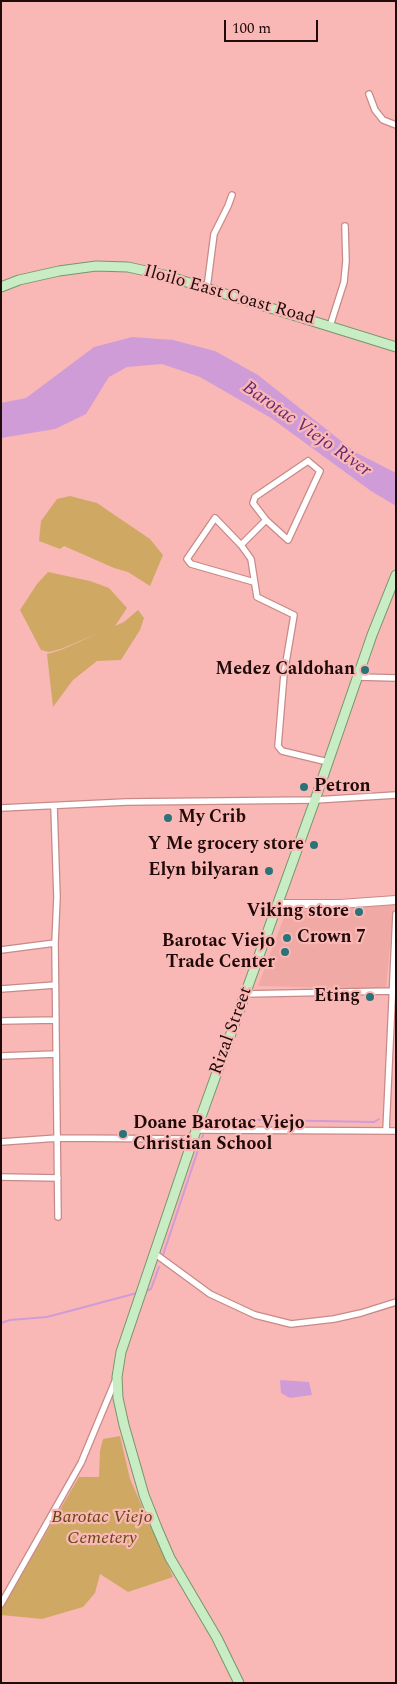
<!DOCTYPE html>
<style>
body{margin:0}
#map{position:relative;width:397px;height:1684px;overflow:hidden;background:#f9b8b5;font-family:Spectral,serif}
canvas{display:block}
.frame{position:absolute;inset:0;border:2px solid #200a0a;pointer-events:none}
.scale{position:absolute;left:224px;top:20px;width:94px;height:22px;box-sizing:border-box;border:2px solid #200a0a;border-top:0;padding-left:6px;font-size:15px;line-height:18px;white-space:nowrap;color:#200a0a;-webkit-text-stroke:4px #f9b8b5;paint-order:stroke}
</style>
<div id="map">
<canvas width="397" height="1684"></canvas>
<div class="frame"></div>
<div class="scale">100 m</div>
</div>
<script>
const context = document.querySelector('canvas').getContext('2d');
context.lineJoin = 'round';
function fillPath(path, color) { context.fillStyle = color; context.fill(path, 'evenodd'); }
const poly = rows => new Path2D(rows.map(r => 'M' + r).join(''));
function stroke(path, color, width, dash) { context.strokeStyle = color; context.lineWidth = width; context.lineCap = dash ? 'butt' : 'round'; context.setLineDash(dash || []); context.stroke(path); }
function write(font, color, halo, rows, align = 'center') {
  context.font = font + ' Spectral,serif'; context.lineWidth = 4.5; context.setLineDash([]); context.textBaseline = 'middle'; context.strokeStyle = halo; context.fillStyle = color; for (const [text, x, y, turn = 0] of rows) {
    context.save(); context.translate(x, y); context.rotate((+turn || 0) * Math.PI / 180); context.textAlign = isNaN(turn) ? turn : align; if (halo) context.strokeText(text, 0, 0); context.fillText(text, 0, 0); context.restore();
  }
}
const built = poly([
 [394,905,386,989,258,986,286,912]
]);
const green = poly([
 [70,496,97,503,150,539,163,555,150,586,128,572,114,568,64,546,60,549,39,541,41,521,57,499],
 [48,572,90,581,109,588,127,608,115,626,124,622,138,610,144,618,140,630,121,660,97,661,73,680,53,707,47,654,61,650,101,632,61,649,49,652,41,650,20,610,37,584],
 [120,1436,130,1479,173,1577,128,1592,100,1574,95,1593,83,1607,42,1619,1,1615,1,1610,79,1477,99,1477,100,1451,103,1439]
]);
const water = poly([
 [132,337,173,340,215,351,258,375,355,452,396,473,396,506,371,491,271,418,200,377,162,364,127,367,109,377,86,414,55,429,1,438,1,403,26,398,94,347],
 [280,1380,309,1382,312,1395,290,1398,281,1393]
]);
const stream = poly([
 [207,1124,209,1119,374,1122,379,1119],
 [163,1255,203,1135],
 [146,1291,151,1289,159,1267],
 [1,1323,10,1320,47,1317,137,1293]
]);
const street = poly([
 [369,94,375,110,383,120,396,125],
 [207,288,214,234,228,206,232,195],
 [330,326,344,282,346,261,345,226],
 [308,461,320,471,288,540,266,520,253,503,255,497,308,461],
 [241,545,266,520],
 [254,582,191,564,187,559,215,518,241,545,251,559,257,597,294,615,284,674,278,746,282,751,328,762],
 [358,677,396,678],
 [54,806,57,897,55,943,58,1217],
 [1,808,126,802,315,800,396,795],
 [1,950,55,943],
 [1,989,55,985],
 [245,994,392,991],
 [1,1021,56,1020],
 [1,1056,56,1054],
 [197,1130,396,1131],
 [386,1131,396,914],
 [1,1142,58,1138,193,1139],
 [1,1177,58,1178],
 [154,1253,210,1294,255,1315,291,1324,334,1319,361,1313,396,1302],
 [1,1604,81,1463,116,1379]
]);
const secondary = poly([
 [278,904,340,904,396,900]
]);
const primary = poly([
 [1,287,19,280,59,271,96,266,128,267,164,275,396,347],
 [239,1683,217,1638,170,1558,157,1528,144,1495,124,1425,118,1398,117,1377,121,1352,193,1139,315,800,372,635,396,575]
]);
const markers = [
 [365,670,5,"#297379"],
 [304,787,5,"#297379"],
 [168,818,5,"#297379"],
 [314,845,5,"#297379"],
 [269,871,5,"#297379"],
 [359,912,5,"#297379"],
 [287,938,5,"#297379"],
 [285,952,5,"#297379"],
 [370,997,5,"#297379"],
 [123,1134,5,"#297379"]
];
const streetNames = [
 ["Iloilo East Coast Road",229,296,16],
 ["Rizal Street",232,1031,-70]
];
const poiNames = [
 ["Medez Caldohan",355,670],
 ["Petron",314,787,"left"],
 ["My Crib",178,818,"left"],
 ["Y Me grocery store",304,845],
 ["Elyn bilyaran",259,871],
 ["Viking store",349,912],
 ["Crown 7",297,938,"left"],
 ["Barotac Viejo",275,942],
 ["Trade Center",275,963],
 ["Eting",360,997],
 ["Doane Barotac Viejo",133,1124,"left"],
 ["Christian School",133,1145,"left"]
];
const parkNames = [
 ["Barotac Viejo",102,1518],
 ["Cemetery",102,1539]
];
const waterNames = [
 ["Barotac Viejo River",306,430,35]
];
fillPath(built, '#f1a9a6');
fillPath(green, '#cfa963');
fillPath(water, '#d09cd8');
stroke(stream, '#d09cd8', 2);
stroke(street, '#c78a87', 8);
stroke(secondary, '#c78a87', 10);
stroke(primary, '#76966a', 11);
stroke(street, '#fff', 5.5);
stroke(secondary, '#fff', 8);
stroke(primary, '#c8edc4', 9);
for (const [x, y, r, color] of markers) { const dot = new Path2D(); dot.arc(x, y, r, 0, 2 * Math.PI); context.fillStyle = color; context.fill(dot); stroke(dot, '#f9b8b5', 2); }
write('18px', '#200a0a', '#f9b8b5', streetNames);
write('bold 18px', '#200a0a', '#f9b8b5', poiNames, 'right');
write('italic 18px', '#63480e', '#f9b8b5', parkNames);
write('italic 19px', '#682971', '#f9b8b5', waterNames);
</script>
